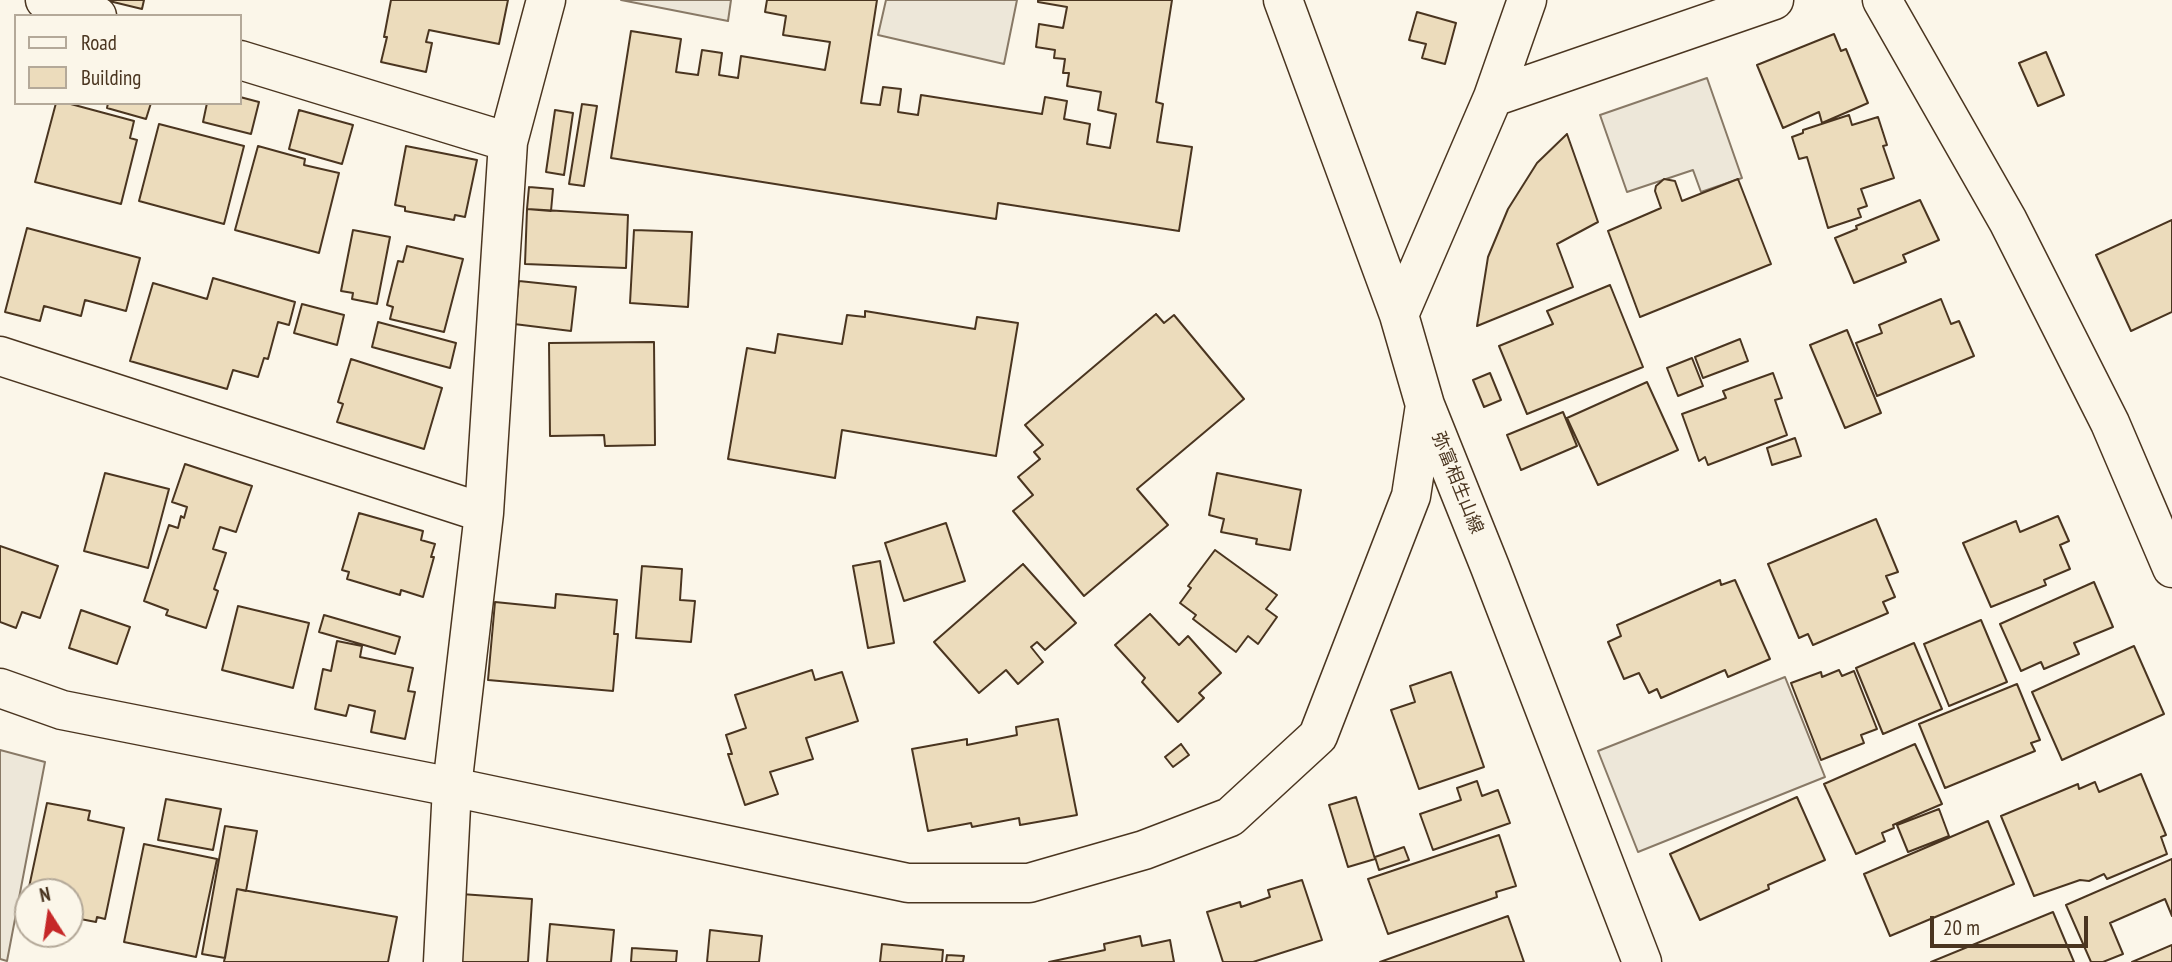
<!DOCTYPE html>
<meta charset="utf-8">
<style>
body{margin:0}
#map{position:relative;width:2172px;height:962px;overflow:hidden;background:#fbf6e9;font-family:"PT Sans Narrow",sans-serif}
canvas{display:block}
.legend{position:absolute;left:14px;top:14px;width:228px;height:91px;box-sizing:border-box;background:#fbf6e9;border:2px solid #b4a999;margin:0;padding:9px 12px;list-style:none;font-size:21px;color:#4a3520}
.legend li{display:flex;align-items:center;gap:14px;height:35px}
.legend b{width:35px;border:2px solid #b4a999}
.north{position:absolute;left:14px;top:878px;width:70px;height:70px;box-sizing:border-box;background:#fbf6e9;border:2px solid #b4a999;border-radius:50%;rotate:348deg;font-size:19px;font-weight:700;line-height:28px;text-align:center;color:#4a3520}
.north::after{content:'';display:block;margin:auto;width:24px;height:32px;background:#c62828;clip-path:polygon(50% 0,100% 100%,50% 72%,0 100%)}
.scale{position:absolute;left:1930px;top:916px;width:158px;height:32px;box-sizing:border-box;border:4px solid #4a3520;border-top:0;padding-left:9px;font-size:21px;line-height:24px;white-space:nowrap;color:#4a3520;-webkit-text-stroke:5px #fbf6e9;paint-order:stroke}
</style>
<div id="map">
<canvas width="2172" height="962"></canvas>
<ul class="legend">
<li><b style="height:9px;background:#fbf6e9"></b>Road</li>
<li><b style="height:19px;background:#ecdcbc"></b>Building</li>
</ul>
<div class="north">N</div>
<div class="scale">20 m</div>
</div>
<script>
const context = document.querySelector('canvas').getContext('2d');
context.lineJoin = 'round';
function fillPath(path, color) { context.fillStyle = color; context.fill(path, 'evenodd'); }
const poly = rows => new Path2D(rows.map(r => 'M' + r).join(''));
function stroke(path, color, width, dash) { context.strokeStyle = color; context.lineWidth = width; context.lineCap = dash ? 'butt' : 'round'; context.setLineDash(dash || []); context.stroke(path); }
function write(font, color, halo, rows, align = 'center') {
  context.font = font + ' "PT Sans Narrow","Noto Sans JP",sans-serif'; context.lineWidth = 5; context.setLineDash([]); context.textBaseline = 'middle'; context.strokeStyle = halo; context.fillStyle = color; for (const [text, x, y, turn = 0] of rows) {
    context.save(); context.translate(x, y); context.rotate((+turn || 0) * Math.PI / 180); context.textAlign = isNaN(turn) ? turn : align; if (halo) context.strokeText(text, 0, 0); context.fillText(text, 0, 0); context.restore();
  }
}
const parking = poly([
 [621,0,731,0,728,21,621,0],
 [886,0,1017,0,1004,64,878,35,886,0],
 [1707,78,1742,178,1701,192,1693,170,1627,192,1600,115,1707,78],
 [1785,677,1825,777,1638,852,1598,751,1785,677],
 [0,750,45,762,7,961,0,959,0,750]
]);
const building = poly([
 [105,0,144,0,142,9,105,0],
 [391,0,508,0,499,44,429,30,426,42,432,43,426,72,381,62,387,37,384,37,391,0],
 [767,0,877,0,861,103,880,105,883,87,901,89,898,112,918,115,921,95,1042,114,1045,97,1067,101,1064,119,1090,124,1087,144,1110,148,1116,114,1098,110,1101,92,1067,86,1069,73,1063,73,1065,59,1054,58,1055,50,1036,47,1039,24,1063,28,1067,7,1038,2,1038,0,1172,0,1156,102,1163,104,1157,142,1192,147,1179,231,998,203,996,219,611,158,631,31,681,39,676,72,698,75,702,50,722,53,719,75,738,78,741,56,825,70,830,42,783,35,786,16,765,12,767,0],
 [1417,12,1456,23,1445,64,1422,58,1426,44,1409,40,1417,12],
 [1834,34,1841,51,1846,49,1868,103,1822,123,1819,112,1783,128,1757,65,1834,34],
 [2046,52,2064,95,2038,106,2019,63,2046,52],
 [240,97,259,102,251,134,203,122,207,103,240,103,240,97],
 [56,103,67,103,134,121,130,138,137,140,121,204,35,182,56,103],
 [108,103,151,103,146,119,107,108,108,103],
 [582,104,597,106,584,186,569,184,582,104],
 [299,110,353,125,342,164,289,149,299,110],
 [555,110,573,113,564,175,546,172,555,110],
 [1849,115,1852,125,1878,117,1887,145,1883,146,1894,178,1861,189,1867,206,1858,209,1861,217,1828,228,1807,157,1799,159,1792,137,1803,133,1803,130,1849,115],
 [159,124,244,146,224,224,139,201,159,124],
 [1567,134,1598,222,1557,244,1573,287,1477,326,1488,257,1508,209,1537,163,1567,134],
 [258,146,305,159,304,165,339,173,319,253,235,230,258,146],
 [406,146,477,160,465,217,455,215,454,220,405,211,405,207,395,205,406,146],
 [1664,179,1675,181,1682,201,1738,179,1771,264,1640,317,1608,231,1661,208,1655,191,1656,186,1664,179],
 [529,187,553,189,551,211,527,209,529,187],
 [1920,200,1939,240,1903,255,1906,262,1854,283,1835,238,1857,229,1856,226,1920,200],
 [527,209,628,215,626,268,525,264,527,209],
 [2172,220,2172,312,2131,331,2096,255,2172,220],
 [27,228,140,258,126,311,85,300,81,316,44,306,40,321,5,312,27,228],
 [353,230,390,237,377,304,352,299,353,293,341,291,353,230],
 [634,230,692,232,688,307,630,303,634,230],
 [407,246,463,259,444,332,390,319,393,307,387,305,398,261,403,262,407,246],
 [213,278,295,302,289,325,278,322,268,359,264,358,258,377,233,370,227,389,130,361,153,283,207,299,213,278],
 [519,281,576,287,571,331,514,324,519,281],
 [1610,285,1643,367,1527,414,1499,346,1553,324,1547,311,1610,285],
 [1941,299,1951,324,1959,321,1974,356,1877,396,1856,343,1882,333,1879,325,1941,299],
 [302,304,344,315,337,345,294,333,302,304],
 [865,311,975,329,977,317,1018,323,996,456,842,430,835,478,728,459,747,348,775,353,778,334,842,344,847,315,865,317,865,311],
 [1156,314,1164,323,1174,315,1244,399,1137,489,1168,525,1084,596,1013,511,1033,495,1018,477,1040,459,1034,452,1043,445,1025,425,1156,314],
 [378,322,456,343,450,368,372,347,378,322],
 [1847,330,1881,413,1845,428,1810,345,1847,330],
 [1740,339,1748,361,1703,378,1695,357,1740,339],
 [654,342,655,445,605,446,604,435,550,436,549,343,654,342],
 [1692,358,1703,386,1678,396,1667,368,1692,358],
 [351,359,442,388,424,449,337,422,343,404,338,402,351,359],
 [1490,373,1501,400,1484,407,1473,380,1490,373],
 [1773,373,1782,398,1775,400,1787,435,1708,465,1705,457,1699,461,1682,414,1726,398,1723,391,1773,373],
 [1647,382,1678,450,1598,485,1567,418,1647,382],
 [1563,412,1577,446,1521,470,1507,435,1563,412],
 [1795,438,1801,456,1772,465,1767,448,1795,438],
 [185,464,252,486,236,532,220,527,213,549,226,553,214,589,218,591,206,628,166,615,168,610,144,601,169,525,178,528,181,516,184,518,187,507,172,502,185,464],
 [105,473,169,489,148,568,84,551,105,473],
 [1217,473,1301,490,1290,550,1256,544,1257,539,1221,532,1224,519,1209,515,1217,473],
 [359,513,423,531,421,540,435,544,431,557,434,557,423,597,401,590,400,595,347,579,349,572,342,570,359,513],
 [2058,516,2069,541,2060,545,2070,569,2044,580,2046,585,1991,607,1963,543,2016,521,2020,532,2058,516],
 [1876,519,1898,572,1886,576,1895,597,1883,602,1888,613,1813,645,1808,634,1799,638,1768,564,1876,519],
 [946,523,965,581,904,601,885,543,946,523],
 [0,546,58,566,40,618,22,612,16,628,0,622,0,546],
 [1215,550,1277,595,1266,609,1277,617,1258,644,1248,636,1236,652,1193,619,1196,615,1180,603,1191,588,1188,586,1215,550],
 [880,561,894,643,868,648,853,566,880,561],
 [1023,564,1076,623,1045,650,1037,642,1031,647,1043,662,1018,684,1006,670,979,693,934,642,1023,564],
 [642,566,682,569,680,600,695,601,691,642,636,638,642,566],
 [1720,580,1721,585,1735,580,1770,659,1728,677,1725,670,1661,698,1657,689,1649,693,1639,673,1624,679,1608,642,1621,636,1617,625,1720,580],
 [2094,582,2113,627,2074,643,2079,654,2044,669,2041,662,2021,671,2000,624,2094,582],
 [556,594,617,600,614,634,618,634,613,691,488,680,495,602,555,608,556,594],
 [238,606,309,623,293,688,222,670,238,606],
 [81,610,130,627,117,664,69,648,81,610],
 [1150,614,1179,645,1188,636,1221,673,1199,693,1204,698,1178,722,1142,682,1145,678,1115,645,1150,614],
 [324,615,400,637,395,654,319,632,324,615],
 [1981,620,2007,682,1949,706,1924,644,1981,620],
 [337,641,362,646,360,657,413,668,408,691,415,692,405,739,371,732,375,711,349,705,346,716,315,709,323,669,331,671,337,641],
 [1914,643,1942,709,1883,734,1856,668,1914,643],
 [2134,646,2164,714,2062,760,2032,692,2134,646],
 [812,670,815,680,842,672,858,721,806,738,813,759,770,772,778,794,745,805,728,754,732,754,726,735,746,728,735,695,812,670],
 [1839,670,1842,676,1854,671,1877,729,1861,735,1864,743,1821,760,1791,683,1821,672,1822,677,1839,670],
 [1451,672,1484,767,1419,789,1391,710,1415,702,1410,686,1451,672],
 [2017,684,2040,740,2031,743,2035,751,1945,788,1919,724,2017,684],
 [1058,719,1077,815,1020,825,1019,818,972,827,971,823,928,831,912,749,967,739,967,745,1017,735,1016,727,1058,719],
 [1181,744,1189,755,1173,767,1165,757,1181,744],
 [1915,744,1942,804,1893,825,1894,828,1882,833,1885,841,1856,854,1824,784,1915,744],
 [2141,774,2166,835,2161,837,2167,854,2107,879,2104,874,2089,881,2080,880,2034,896,2001,816,2078,784,2079,789,2095,782,2099,792,2141,774],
 [1477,781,1482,796,1498,790,1510,823,1433,850,1420,814,1461,800,1457,788,1477,781],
 [1356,797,1375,859,1348,867,1329,805,1356,797],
 [1797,797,1825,860,1768,885,1769,889,1700,920,1670,854,1797,797],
 [166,799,221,809,213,850,158,840,166,799],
 [47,803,90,811,88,820,124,828,105,919,97,917,96,922,70,917,70,892,28,892,47,803],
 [1939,809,1949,836,1908,852,1897,825,1939,809],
 [1988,821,2014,884,1890,936,1864,874,1988,821],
 [225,826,257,831,246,891,237,889,225,958,202,954,225,826],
 [1499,835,1516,886,1496,892,1497,897,1388,934,1368,879,1499,835],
 [144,844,217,859,196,957,124,942,144,844],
 [1404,847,1409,860,1379,870,1375,857,1404,847],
 [2172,859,2172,916,2165,899,2110,923,2123,954,2103,962,2091,962,2066,905,2172,859],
 [1302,880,1322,940,1253,962,1223,962,1207,912,1240,902,1241,907,1270,897,1268,890,1302,880],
 [237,889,397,917,388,962,224,962,237,889],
 [461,894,532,899,528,962,456,962,461,894],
 [2053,912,2074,962,1931,962,2053,912],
 [1508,916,1524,962,1380,962,1508,916],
 [550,924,614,930,611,962,547,962,550,924],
 [710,930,762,936,759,962,707,962,710,930],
 [1140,936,1142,946,1170,940,1174,962,1049,962,1105,950,1104,944,1140,936],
 [882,944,943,950,942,962,880,962,882,944],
 [2172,945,2172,962,2132,962,2172,945],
 [632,948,677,951,676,962,631,962,632,948],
 [947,955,964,956,963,962,946,962,947,955]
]);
const minor = poly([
 [45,0,97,16],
 [1882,0,2008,221,2110,423,2172,568],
 [240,60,508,142],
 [0,356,484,513],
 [443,962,452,787,484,513,508,142,546,0]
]);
const tertiary = poly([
 [1283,0,1399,315,1425,405,1490,567,1642,962],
 [1493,97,1527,0],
 [1399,315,1493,97,1774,0],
 [0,688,62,710,452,787,908,883,1029,883,1144,850,1230,817,1318,736,1411,496,1425,405]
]);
const streetNames = [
 ["弥富相生山線",1457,483,68]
];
fillPath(parking, '#ede7d9');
stroke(parking, '#887966', 2);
fillPath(building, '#ecdcbc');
stroke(building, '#4a3520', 2);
stroke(minor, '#4a3520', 41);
stroke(tertiary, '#4a3520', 41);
stroke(minor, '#fbf6e9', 38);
stroke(tertiary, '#fbf6e9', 38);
write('18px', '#4a3520', '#fbf6e9', streetNames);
</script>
